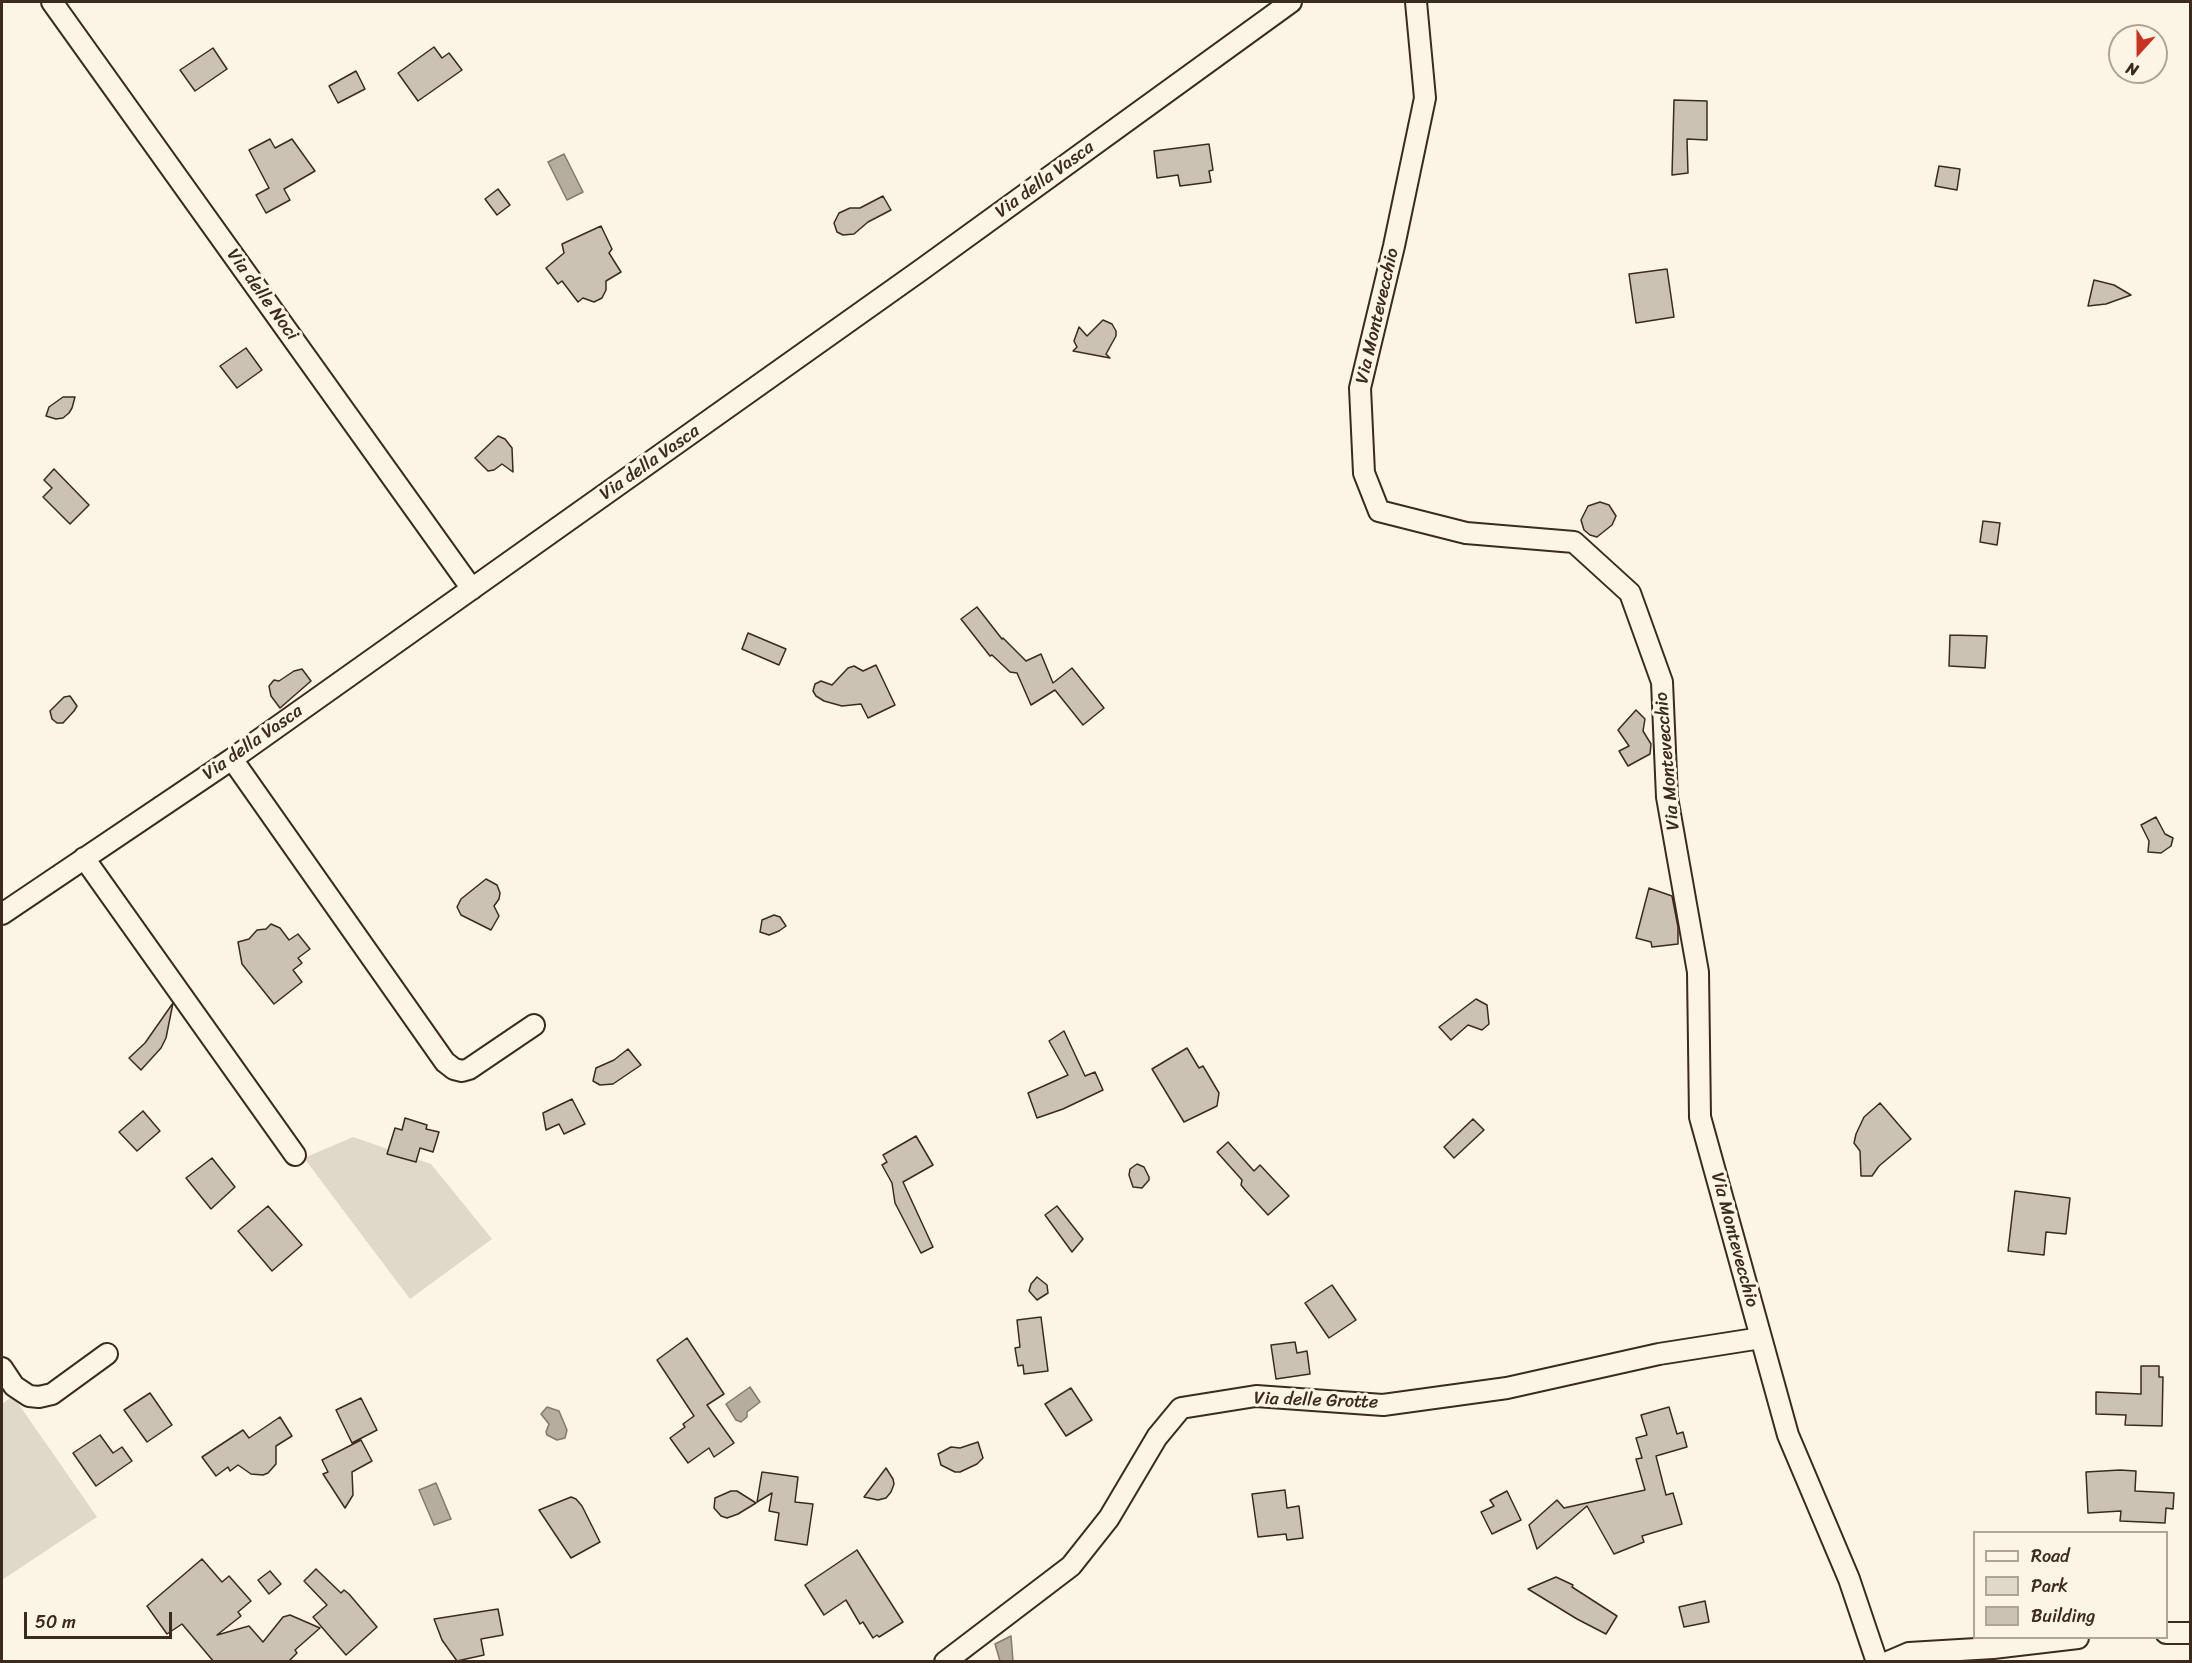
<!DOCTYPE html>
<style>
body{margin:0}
#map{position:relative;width:2192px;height:1663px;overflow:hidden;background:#fcf5e5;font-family:Sriracha,sans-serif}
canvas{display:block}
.frame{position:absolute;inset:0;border:3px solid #3b2a1e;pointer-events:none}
.legend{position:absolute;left:1973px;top:1531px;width:195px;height:108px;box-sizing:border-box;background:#fcf5e5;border:2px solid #afa495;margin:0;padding:8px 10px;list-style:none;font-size:18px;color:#3b2a1e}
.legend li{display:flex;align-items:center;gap:12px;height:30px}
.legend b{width:30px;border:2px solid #afa495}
.north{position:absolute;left:2108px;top:24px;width:60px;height:60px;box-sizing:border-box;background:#fcf5e5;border:2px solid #afa495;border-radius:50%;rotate:201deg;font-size:16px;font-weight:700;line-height:24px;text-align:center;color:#3b2a1e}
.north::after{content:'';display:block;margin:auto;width:21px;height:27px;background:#c8321e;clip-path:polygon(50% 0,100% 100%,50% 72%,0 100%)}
.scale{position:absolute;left:24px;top:1612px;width:148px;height:27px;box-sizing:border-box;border:3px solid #3b2a1e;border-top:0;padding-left:8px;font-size:18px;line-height:21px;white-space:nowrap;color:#3b2a1e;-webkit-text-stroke:4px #fcf5e5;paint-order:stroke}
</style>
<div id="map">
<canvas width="2192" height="1663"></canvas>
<div class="frame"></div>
<ul class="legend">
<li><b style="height:8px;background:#fcf5e5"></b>Road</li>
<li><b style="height:16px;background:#e0d8c8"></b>Park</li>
<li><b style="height:16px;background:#ccc2b3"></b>Building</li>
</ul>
<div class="north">N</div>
<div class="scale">50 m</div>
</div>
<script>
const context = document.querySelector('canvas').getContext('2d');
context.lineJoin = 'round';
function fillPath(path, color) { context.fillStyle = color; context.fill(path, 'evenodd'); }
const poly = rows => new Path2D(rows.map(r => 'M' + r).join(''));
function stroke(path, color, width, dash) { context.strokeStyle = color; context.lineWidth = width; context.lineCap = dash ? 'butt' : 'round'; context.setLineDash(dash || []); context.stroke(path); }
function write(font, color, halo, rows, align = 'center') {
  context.font = font + ' Sriracha,sans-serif'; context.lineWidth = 6; context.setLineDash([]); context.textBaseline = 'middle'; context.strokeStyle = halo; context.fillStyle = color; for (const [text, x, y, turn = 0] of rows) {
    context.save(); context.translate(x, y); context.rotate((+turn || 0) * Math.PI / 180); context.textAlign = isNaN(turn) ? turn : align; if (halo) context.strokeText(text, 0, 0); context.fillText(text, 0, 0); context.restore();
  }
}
const green = poly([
 [353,1137,431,1164,492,1239,410,1299,304,1158],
 [13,1396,97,1517,2,1580,2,1404]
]);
const water = poly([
 [564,154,583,192,567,200,548,162,564,154],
 [750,1387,760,1402,747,1412,747,1417,741,1422,736,1420,726,1404,750,1387],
 [547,1407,559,1411,567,1430,565,1438,557,1440,547,1435,546,1432,549,1424,541,1414,547,1407],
 [436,1483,451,1519,434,1525,419,1490,436,1483],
 [1011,1636,1013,1661,1000,1661,995,1644,1011,1636]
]);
const building = poly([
 [434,47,442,58,449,53,462,70,418,101,398,73,434,47],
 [213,48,227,69,195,91,180,70,213,48],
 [356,71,365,89,338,103,329,86,356,71],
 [1674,100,1707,101,1707,140,1687,139,1688,173,1672,175,1674,100],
 [270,139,275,148,292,139,315,171,284,189,290,200,266,213,256,195,269,188,249,150,270,139],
 [1209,144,1213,170,1209,171,1211,182,1180,186,1178,175,1157,178,1154,151,1209,144],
 [1939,166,1960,169,1957,190,1935,186,1939,166],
 [498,189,510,205,497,215,485,199,498,189],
 [883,196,891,210,868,222,854,234,843,235,837,232,834,223,839,213,850,208,860,208,883,196],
 [601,226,612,249,609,253,621,272,606,281,606,290,602,298,594,302,583,298,578,302,562,281,558,284,546,268,564,253,562,244,601,226],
 [1667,269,1674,317,1636,323,1629,274,1667,269],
 [2094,280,2114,285,2131,295,2106,304,2088,306,2094,280],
 [1103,320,1112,324,1116,331,1116,336,1106,354,1110,358,1073,351,1077,347,1074,341,1079,327,1087,336,1103,320],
 [246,348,262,370,237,388,220,366,246,348],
 [63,397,75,397,72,408,69,413,63,418,56,419,46,416,49,407,63,397],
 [498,436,505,439,512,448,513,472,502,464,494,470,488,471,475,458,498,436],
 [54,469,89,505,70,524,43,497,52,488,44,480,54,469],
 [1600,502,1609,505,1616,516,1612,525,1597,537,1590,535,1584,530,1581,520,1588,506,1600,502],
 [1983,521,2000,523,1997,545,1980,542,1983,521],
 [977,607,1002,639,1003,638,1026,661,1041,654,1053,683,1072,668,1104,708,1083,725,1055,690,1031,705,1017,673,1010,672,992,655,990,656,961,619,977,607],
 [748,633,786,649,779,665,742,649,748,633],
 [1950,635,1987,636,1985,668,1949,666,1950,635],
 [876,665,895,705,868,718,861,704,842,706,824,701,816,696,813,691,815,684,821,681,832,685,848,668,854,666,863,671,876,665],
 [302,669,311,681,280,708,271,696,269,686,274,680,279,681,294,671,302,669],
 [70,696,77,706,74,711,63,723,57,723,52,719,50,711,64,697,70,696],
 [1636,710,1645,719,1643,731,1651,744,1650,754,1628,766,1619,751,1629,746,1618,730,1636,710],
 [2156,817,2165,834,2173,838,2171,846,2161,853,2148,852,2149,841,2141,825,2156,817],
 [486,879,497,885,500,893,499,899,494,906,499,916,491,930,461,915,457,907,461,899,486,879],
 [1649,888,1672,896,1678,927,1678,944,1652,947,1651,942,1636,938,1649,888],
 [774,915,780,917,786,926,779,931,769,935,760,932,762,920,774,915],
 [271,924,280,928,289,940,298,934,310,949,298,958,302,963,293,970,302,982,274,1004,242,964,238,942,249,939,257,930,266,929,271,924],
 [1476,999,1487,1005,1489,1024,1482,1030,1468,1025,1451,1040,1439,1027,1476,999],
 [173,1003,166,1038,161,1048,141,1070,129,1058,145,1043,173,1003],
 [1064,1031,1085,1076,1095,1072,1103,1090,1063,1109,1037,1118,1028,1093,1068,1075,1049,1041,1064,1031],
 [1187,1048,1199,1068,1203,1066,1219,1093,1217,1106,1184,1122,1152,1069,1187,1048],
 [628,1049,641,1065,613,1084,600,1085,593,1081,596,1068,614,1060,628,1049],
 [572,1099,585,1124,564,1134,559,1124,546,1130,543,1113,572,1099],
 [1880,1103,1911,1139,1879,1166,1872,1176,1861,1176,1860,1151,1854,1143,1856,1134,1864,1117,1880,1103],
 [143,1111,160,1131,137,1151,119,1132,143,1111],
 [405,1118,427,1125,426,1129,439,1132,433,1152,420,1148,416,1162,387,1154,395,1128,402,1130,405,1118],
 [1473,1119,1484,1130,1454,1158,1444,1147,1473,1119],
 [916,1136,933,1165,903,1182,933,1247,921,1253,895,1203,892,1183,882,1165,887,1162,883,1155,916,1136],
 [1228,1142,1254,1171,1260,1165,1289,1196,1268,1215,1246,1191,1241,1185,1242,1180,1217,1152,1228,1142],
 [212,1158,235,1187,211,1209,186,1178,212,1158],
 [1137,1164,1144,1167,1149,1177,1149,1180,1142,1188,1133,1187,1129,1175,1130,1169,1137,1164],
 [2015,1191,2070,1198,2066,1234,2046,1232,2044,1255,2008,1251,2015,1191],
 [268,1206,302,1245,272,1271,238,1231,268,1206],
 [1057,1206,1083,1239,1072,1252,1045,1215,1057,1206],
 [1037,1277,1047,1285,1048,1293,1037,1300,1029,1291,1031,1284,1037,1277],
 [1332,1285,1356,1320,1329,1338,1305,1303,1332,1285],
 [1041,1317,1048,1371,1024,1374,1023,1365,1018,1366,1015,1348,1020,1347,1017,1320,1041,1317],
 [687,1338,724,1394,707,1405,734,1443,714,1457,709,1448,688,1463,670,1438,685,1427,683,1424,694,1416,657,1360,687,1338],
 [1295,1342,1297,1353,1307,1351,1310,1374,1276,1379,1271,1345,1295,1342],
 [2141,1366,2159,1366,2159,1377,2163,1377,2162,1426,2125,1425,2126,1415,2096,1414,2096,1392,2141,1394,2141,1366],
 [1071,1388,1092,1420,1066,1436,1045,1404,1071,1388],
 [150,1393,172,1425,147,1442,124,1410,150,1393],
 [361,1398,377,1430,352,1443,336,1410,361,1398],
 [1669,1407,1677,1434,1683,1432,1687,1447,1656,1456,1666,1495,1673,1493,1682,1524,1642,1536,1644,1542,1614,1554,1587,1506,1537,1549,1529,1525,1557,1500,1564,1508,1645,1490,1636,1459,1642,1458,1636,1438,1647,1435,1641,1415,1669,1407],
 [280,1417,292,1436,276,1446,276,1464,268,1473,263,1475,251,1474,238,1465,230,1471,228,1467,216,1476,202,1457,243,1430,249,1438,280,1417],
 [100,1435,113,1453,122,1447,132,1461,96,1486,73,1453,100,1435],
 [361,1440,372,1461,352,1472,353,1495,345,1508,323,1474,328,1472,322,1460,361,1440],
 [978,1442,983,1458,977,1464,960,1472,955,1472,941,1465,938,1454,951,1447,960,1448,978,1442],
 [886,1468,893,1479,894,1484,891,1492,886,1498,878,1500,864,1497,886,1468],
 [2120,1470,2136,1471,2135,1491,2174,1493,2173,1509,2166,1508,2165,1523,2120,1521,2121,1511,2088,1513,2086,1472,2120,1470],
 [762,1472,798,1477,795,1502,813,1504,807,1545,775,1540,779,1513,769,1511,772,1493,757,1502,762,1472],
 [1285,1490,1287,1508,1299,1506,1303,1538,1287,1540,1286,1534,1258,1537,1252,1494,1285,1490],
 [731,1491,737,1491,756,1503,738,1514,727,1518,721,1516,714,1508,715,1498,731,1491],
 [1507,1491,1521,1520,1492,1534,1481,1512,1494,1506,1490,1500,1507,1491],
 [571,1497,576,1499,582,1506,600,1542,571,1558,539,1510,571,1497],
 [857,1550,903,1622,879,1637,877,1635,873,1638,863,1622,860,1624,846,1600,824,1615,805,1585,857,1550],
 [202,1559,222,1582,229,1576,251,1601,238,1612,241,1616,217,1635,249,1626,263,1642,283,1617,290,1615,320,1628,295,1650,297,1653,288,1662,214,1662,182,1624,167,1634,147,1606,202,1559],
 [316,1569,341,1593,344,1590,349,1594,377,1627,346,1655,313,1617,327,1605,304,1581,316,1569],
 [270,1571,281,1584,269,1594,258,1580,270,1571],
 [1556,1577,1573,1585,1572,1587,1617,1616,1606,1634,1577,1619,1528,1589,1556,1577],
 [1705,1601,1709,1622,1684,1627,1679,1607,1705,1601],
 [498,1609,503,1635,481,1639,484,1655,457,1661,442,1640,434,1619,498,1609]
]);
const street = poly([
 [52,2,472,589],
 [1416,2,1425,98,1394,246,1360,388,1364,473,1379,511,1466,533,1574,542,1630,593,1662,682,1667,797,1698,972,1700,1117,1788,1435,1849,1579,1877,1662],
 [232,759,445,1062,454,1069,462,1071,469,1069,534,1025],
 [84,858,295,1155],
 [2,914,232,759,921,270,1291,2],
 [2,1368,14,1386,29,1396,39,1397,52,1394,107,1354],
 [2166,1633,2190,1633],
 [945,1662,1071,1566,1109,1518,1157,1437,1181,1408,1256,1396,1383,1405,1507,1388,1659,1354,1761,1338],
 [1888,1662,1909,1653,1993,1648,2078,1638]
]);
const streetNames = [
 ["Via della Vasca",1045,180,-36],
 ["Via delle Noci",262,295,54],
 ["Via Montevecchio",1378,316,-77],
 ["Via della Vasca",650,463,-35],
 ["Via della Vasca",253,743,-35],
 ["Via Montevecchio",1668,761,-95],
 ["Via Montevecchio",1734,1240,75],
 ["Via delle Grotte",1316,1401,2]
];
fillPath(green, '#e0d8c8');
fillPath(water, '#b7ad9e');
stroke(water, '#85796b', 1.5);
fillPath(building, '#ccc2b3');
stroke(building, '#3b2a1e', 1.5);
stroke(street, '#3b2a1e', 24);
stroke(street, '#fcf5e5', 20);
write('18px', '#3b2a1e', '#fcf5e5', streetNames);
</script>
